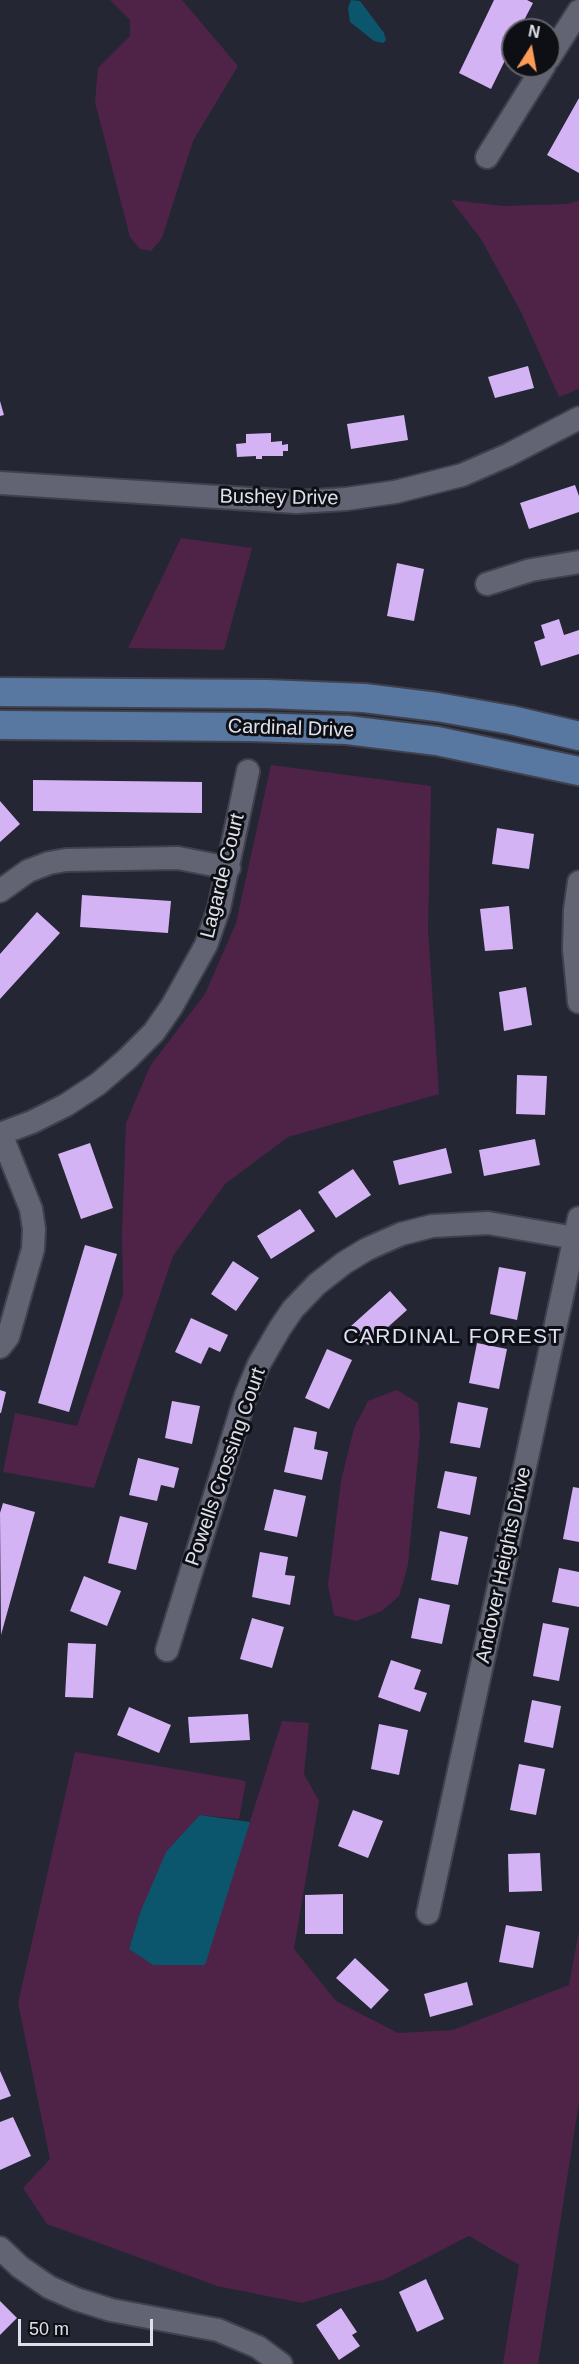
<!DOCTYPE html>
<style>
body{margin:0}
#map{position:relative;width:579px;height:2364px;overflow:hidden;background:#242633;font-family:Arial,sans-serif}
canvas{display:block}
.north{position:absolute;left:501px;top:18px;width:60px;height:60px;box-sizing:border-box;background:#0e0f15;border:2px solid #62636a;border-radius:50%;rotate:11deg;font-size:16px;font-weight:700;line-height:24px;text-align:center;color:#dfe1ea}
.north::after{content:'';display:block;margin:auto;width:21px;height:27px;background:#fd9c56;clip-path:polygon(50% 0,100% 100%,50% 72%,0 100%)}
.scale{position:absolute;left:18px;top:2319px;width:135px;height:27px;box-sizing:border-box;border:3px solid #dfe1ea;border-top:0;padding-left:8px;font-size:18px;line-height:21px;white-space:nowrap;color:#dfe1ea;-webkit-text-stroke:4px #0e0f15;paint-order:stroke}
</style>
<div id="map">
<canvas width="579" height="2364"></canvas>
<div class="north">N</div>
<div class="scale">50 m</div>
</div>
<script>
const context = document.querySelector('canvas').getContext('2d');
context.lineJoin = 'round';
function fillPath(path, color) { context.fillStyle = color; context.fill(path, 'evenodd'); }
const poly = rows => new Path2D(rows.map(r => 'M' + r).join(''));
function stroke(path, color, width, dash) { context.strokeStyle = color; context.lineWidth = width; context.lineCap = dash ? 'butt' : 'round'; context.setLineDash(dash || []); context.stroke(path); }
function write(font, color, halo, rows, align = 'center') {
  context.font = font + ' Arial,sans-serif'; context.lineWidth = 6; context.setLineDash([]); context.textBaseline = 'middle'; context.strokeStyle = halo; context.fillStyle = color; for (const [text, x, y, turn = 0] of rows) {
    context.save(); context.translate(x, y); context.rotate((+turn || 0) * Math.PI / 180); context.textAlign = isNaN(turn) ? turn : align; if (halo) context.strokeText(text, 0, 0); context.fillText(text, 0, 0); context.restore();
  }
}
const green = poly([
 [110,0,182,0,238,66,193,141,162,238,151,251,140,249,130,237,95,102,98,68,130,36,130,20],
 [451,200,504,206,568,204,579,200,579,389,559,397,521,312,481,239],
 [181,538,252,548,224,650,128,648],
 [271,765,431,786,428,930,439,1094,288,1137,225,1184,173,1256,94,1488,3,1472,15,1413,77,1426,123,1295,122,1232,126,1123,150,1066,205,994,236,923],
 [397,1390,418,1403,420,1435,408,1565,399,1596,382,1611,356,1621,334,1615,328,1585,341,1481,354,1428,368,1401],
 [282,1721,309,1723,304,1774,319,1801,294,1949,336,2001,398,2033,453,2030,569,1985,579,1931,579,2102,538,2364,503,2364,519,2265,469,2236,385,2279,302,2303,217,2286,47,2224,23,2188,50,2159,18,2003,75,1752,246,1781,239,1819,200,1815,140,1913,129,1949,153,1965,204,1965]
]);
const water = poly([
 [351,0,360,1,384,33,386,40,383,43,374,41,350,22,348,8],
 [200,1815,250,1822,205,1965,153,1965,129,1949,140,1913,166,1852]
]);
const building = poly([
 [494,0,527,0,533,3,519,30,513,30,513,44,491,89,459,73],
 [579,98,579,173,547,155],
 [528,366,534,388,495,398,488,377],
 [0,401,4,415,0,416],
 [404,415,408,440,351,449,347,424],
 [271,433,271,442,282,441,282,445,288,444,288,451,283,451,283,456,262,456,262,459,256,459,256,456,237,457,236,444,246,443,246,434],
 [575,485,579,496,579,512,529,529,520,503],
 [397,563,424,569,414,621,387,616],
 [559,619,564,635,579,630,579,654,541,666,534,642,545,638,541,625],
 [33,780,202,782,202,813,33,811],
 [0,801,20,824,0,842],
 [497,828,534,834,529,869,492,864],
 [82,895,171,901,168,933,80,927],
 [509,906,513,949,485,951,480,909],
 [37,912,60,933,0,999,0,954],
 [526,987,532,1025,504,1031,499,992],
 [517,1075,547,1076,545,1115,516,1114],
 [535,1139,540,1165,484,1176,479,1150],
 [90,1143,113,1208,81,1219,58,1154],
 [446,1148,452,1173,399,1185,393,1161],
 [353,1169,371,1195,336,1218,318,1192],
 [300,1209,315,1231,271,1259,257,1236],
 [85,1245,117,1254,69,1412,38,1403],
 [233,1261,259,1278,236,1311,211,1294],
 [499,1267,526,1272,517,1320,490,1314],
 [390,1291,407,1310,368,1345,351,1326],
 [191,1318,228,1335,220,1352,209,1347,201,1364,175,1352],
 [477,1343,507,1349,499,1389,469,1383],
 [327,1349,352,1360,329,1409,305,1398],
 [0,1390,6,1392,1,1413,0,1413],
 [172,1401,200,1406,192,1444,165,1438],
 [458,1402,488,1408,480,1448,450,1443],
 [294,1427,317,1432,314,1449,328,1452,322,1480,284,1472],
 [138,1458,179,1468,174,1488,161,1485,157,1501,129,1495],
 [445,1471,477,1477,470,1515,437,1508],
 [573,1487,579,1488,579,1542,563,1539],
 [274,1489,306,1496,297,1537,264,1530],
 [3,1503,35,1512,1,1635,0,1513],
 [120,1516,148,1523,136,1570,108,1563],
 [440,1531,468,1537,458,1585,431,1580],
 [260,1552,288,1557,285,1575,295,1576,290,1605,252,1597],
 [559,1568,579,1572,579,1607,552,1602],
 [84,1576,121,1591,107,1626,70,1611],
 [419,1598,450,1605,442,1644,411,1638],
 [252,1618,284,1627,272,1668,240,1659],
 [543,1623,569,1628,559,1681,533,1676],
 [68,1643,96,1644,93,1698,65,1697],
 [391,1660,421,1670,414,1689,427,1693,420,1712,378,1697],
 [532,1700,561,1706,553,1748,524,1742],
 [129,1707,171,1725,159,1753,117,1735],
 [248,1714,250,1740,190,1743,188,1717],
 [379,1724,408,1730,399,1775,371,1769],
 [519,1764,545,1769,536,1815,510,1810],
 [353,1810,383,1821,368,1858,338,1846],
 [540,1853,542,1891,509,1892,508,1854],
 [343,1894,343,1934,305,1934,305,1895],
 [506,1925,540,1932,533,1968,499,1962],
 [355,1958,389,1990,371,2009,336,1978],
 [467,1982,473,2005,430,2017,424,1994],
 [0,2071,11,2096,0,2100],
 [13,2117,31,2156,0,2170,0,2122],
 [426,2279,444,2319,417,2332,399,2292],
 [0,2301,17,2318,0,2335],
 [341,2308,357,2332,352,2335,360,2346,339,2360,316,2325]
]);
const minor = poly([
 [549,58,579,11],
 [487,157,544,66],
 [0,483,296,502,346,499,395,492,462,475,508,455,579,418],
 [487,584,531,570,579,562],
 [579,882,575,910,574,949,579,1002],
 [0,891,28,871,49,863,66,860,178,858,229,868],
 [0,1134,32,1122,66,1105,98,1084,127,1059,154,1032,172,1006,206,945,219,908,248,771],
 [0,1347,8,1337,33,1249,34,1229,31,1209,1,1134],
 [167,1650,246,1395,259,1364,280,1328,293,1309,317,1284,344,1263,367,1249,401,1234,432,1226,488,1223,575,1238],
 [428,1913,579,1218],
 [0,2248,20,2267,49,2287,76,2299,111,2310,218,2330,258,2347,281,2364]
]);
const major = poly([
 [0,692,267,694,364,698,437,707,511,720,579,736],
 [0,725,250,727,347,730,437,741,579,771]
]);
const streetNames = [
 ["Bushey Drive",279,498,1],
 ["Cardinal Drive",291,729,2],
 ["Lagarde Court",223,876,-76],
 ["Powells Crossing Court",226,1467,-71],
 ["Andover Heights Drive",504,1565,-78]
];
const neighbourhoodNames = [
 ["CARDINAL FOREST",453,1337]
];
fillPath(green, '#4f2348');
fillPath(water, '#0b566d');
fillPath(building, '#d3b3f4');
stroke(minor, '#3f414d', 26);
stroke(major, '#3f414d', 32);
stroke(minor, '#626474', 22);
stroke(major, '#5878a2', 28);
write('20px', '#dfe1ea', '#0e0f15', streetNames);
context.letterSpacing = '1.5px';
write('21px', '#dde0f2', '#0e0f15', neighbourhoodNames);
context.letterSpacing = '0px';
</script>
